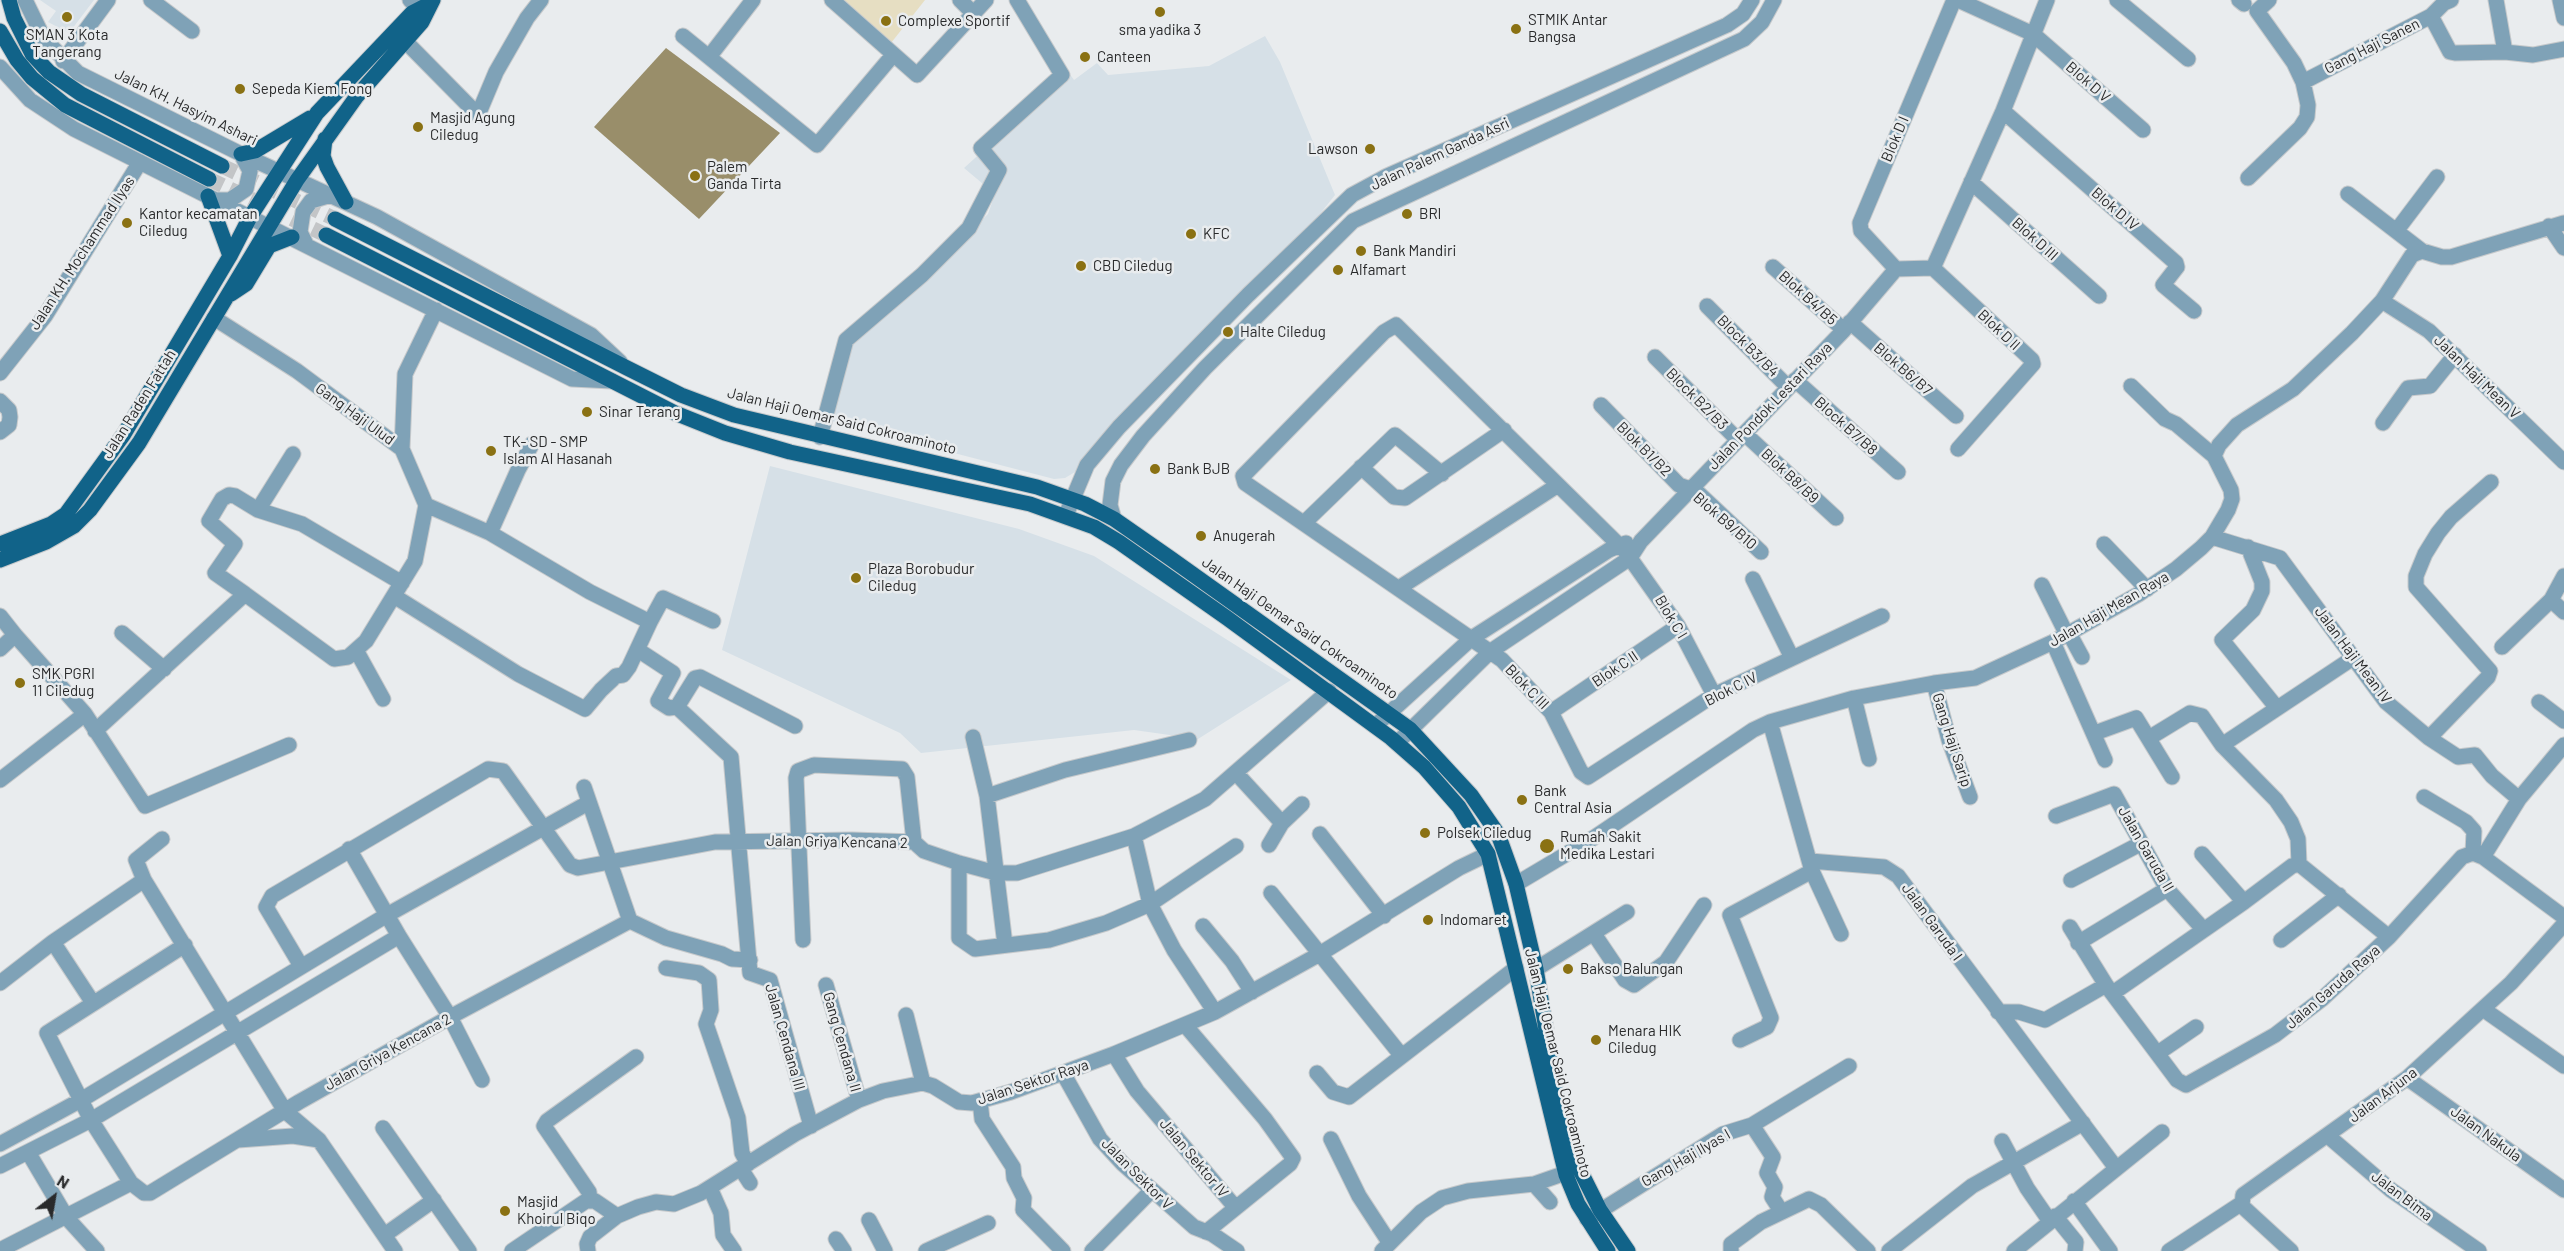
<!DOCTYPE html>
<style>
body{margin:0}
#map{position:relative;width:2564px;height:1251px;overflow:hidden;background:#e9ecee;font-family:Barlow,sans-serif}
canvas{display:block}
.north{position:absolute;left:24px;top:1167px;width:60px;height:60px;-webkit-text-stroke:4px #e9ecee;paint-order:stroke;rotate:31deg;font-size:16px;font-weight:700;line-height:24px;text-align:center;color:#292a2b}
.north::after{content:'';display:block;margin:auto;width:21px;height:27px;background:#292a2b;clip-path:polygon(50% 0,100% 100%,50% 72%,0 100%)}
</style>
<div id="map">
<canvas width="2564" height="1251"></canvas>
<div class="north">N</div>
</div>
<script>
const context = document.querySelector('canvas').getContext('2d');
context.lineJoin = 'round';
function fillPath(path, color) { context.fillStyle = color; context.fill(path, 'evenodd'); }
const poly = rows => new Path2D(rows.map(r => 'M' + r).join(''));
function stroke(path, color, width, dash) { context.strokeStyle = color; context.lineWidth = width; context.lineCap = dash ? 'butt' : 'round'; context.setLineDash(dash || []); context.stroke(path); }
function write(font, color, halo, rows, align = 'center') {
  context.font = font + ' Barlow,sans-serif'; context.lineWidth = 5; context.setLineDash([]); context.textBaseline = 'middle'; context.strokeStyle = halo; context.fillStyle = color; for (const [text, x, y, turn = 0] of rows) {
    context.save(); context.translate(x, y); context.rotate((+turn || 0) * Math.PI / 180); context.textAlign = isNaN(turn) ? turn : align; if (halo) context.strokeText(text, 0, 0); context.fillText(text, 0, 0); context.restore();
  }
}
const built = poly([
 [40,0,94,0,69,33,48,22,56,11],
 [1265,36,1280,62,1335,195,1305,233,1138,396,1075,472,1065,478,1054,479,831,421,856,322,908,292,988,214,995,194,964,168,1069,73,1074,80,1097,63,1108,75,1209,66],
 [770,466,1019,529,1094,556,1291,680,1198,739,1134,730,921,753,900,733,722,650]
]);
const green = poly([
 [837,0,925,0,891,43]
]);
const water = poly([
 [666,48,780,133,699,219,594,127]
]);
const majorTunnel = poly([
 [222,166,335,219],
 [209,179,326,235]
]);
const minor = poly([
 [25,0,44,39,78,73,241,154,377,217,591,335,620,362],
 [151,0,192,31],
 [410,0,419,9],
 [832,0,917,75,986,0],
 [960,0,970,10],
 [1958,0,2033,34,2143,130],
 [2117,0,2188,59],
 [2239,0,2244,4],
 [2496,0,2505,52],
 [2560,0,2564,18],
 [2431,16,2444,3,2451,0],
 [683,36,817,145,893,55],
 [405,41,478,115,496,72,527,18,541,0],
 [709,57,753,0],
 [63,61,108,0],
 [0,67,30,100,74,129,572,379,612,381],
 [2303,82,2431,16,2450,52,2455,53,2505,52,2533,55,2564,49],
 [2003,111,2176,263,2177,267,2163,285,2194,311],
 [2248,178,2300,128,2307,117,2308,105,2303,82,2294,63,2257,11,2269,0],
 [1971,182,2099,296],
 [2348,194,2422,251],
 [217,200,230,200,246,189,250,171,241,154],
 [2549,226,2564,248],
 [2397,230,2437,177],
 [306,244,300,232,303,212,311,201,331,195],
 [1773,267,1844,330],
 [1933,268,2003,111,2047,0],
 [1933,268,2032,360,2033,364,1958,449],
 [1896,269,1861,231,1860,223,1954,0],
 [1896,269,1933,268],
 [2382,301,2429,331,2564,462],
 [1707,306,1788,387],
 [1850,322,1956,416],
 [1655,357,1738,440],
 [0,373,45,316,140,162],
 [1795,380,1898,472],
 [2131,386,2165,419,2176,424,2214,456],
 [0,401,9,410,10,417,9,425,0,432],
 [1601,405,1679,485,1696,491,1761,552],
 [2383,423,2408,388,2430,386,2455,355],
 [1745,434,1836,518],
 [820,437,846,340,922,275,969,228,999,170,981,148,1062,75,1017,0],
 [402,449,405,374,436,310],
 [293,454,258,510,302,524,402,583],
 [1361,467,1394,497,1405,498,1504,430],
 [426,505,490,533,590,592,650,622,663,598,713,621],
 [1066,515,1087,465,1119,427,1248,295,1352,195,1387,176,1727,25,1743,14,1752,0],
 [1114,519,1110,505,1113,481,1121,465,1143,436,1205,368,1353,221,1744,39,1762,22,1774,0],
 [1304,523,1395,435,1442,474],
 [490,533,518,470,532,444],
 [2212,537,2280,558,2386,702,2429,738,2458,757,2475,755,2492,776,2519,799],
 [2104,544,2147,589],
 [2248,547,2262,582,2262,591,2253,610,2222,640,2277,708],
 [1753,579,1792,658],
 [2042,585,2067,635],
 [1399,588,1558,485],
 [245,594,215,573,235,544,209,521,222,499,229,495,235,496,258,510],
 [394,596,518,674,585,709,601,690,616,676,623,675,629,667,650,622],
 [2551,600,2564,612],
 [0,616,15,635,0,649],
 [122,633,164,669],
 [2069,633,2082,657],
 [2053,642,2105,760],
 [2502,647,2551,600,2564,576],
 [356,650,383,699],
 [638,650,673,673,658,701,669,708,677,707],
 [1934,683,1949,740,1970,797],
 [1714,695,1678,626,1625,551,1396,325,1384,332,1243,476,1245,483,1502,660,1551,712,1581,772,1588,777,1714,695,1882,616],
 [1854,698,1869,759],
 [2539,702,2564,721],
 [1551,712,1678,626],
 [85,714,145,806,289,745],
 [1770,722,1812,871,1841,934],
 [795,726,700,677,695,678,677,707,731,757,750,973,770,980,811,1126],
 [1375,726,1472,638,1609,550,1626,543],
 [95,731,245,594,334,659,348,657,366,641,415,561,426,505,402,449,297,371,214,318],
 [2095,733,2136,718,2172,777],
 [973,737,987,796,1005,945],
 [2149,738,2190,713,2202,716,2222,745,2276,800,2291,822,2298,839,2299,864],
 [2429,738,2488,677,2490,671,2416,587,2416,576,2425,554,2438,533,2451,517,2491,482],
 [1397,743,1491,651,1630,558,1641,541,1844,330,1896,269],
 [2222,745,2353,658],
 [1236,773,1282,823],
 [0,780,85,714,15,635],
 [987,796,1065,770,1189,740],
 [2424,797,2466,822,2474,831,2473,853],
 [2056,816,2114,794,2167,889,2204,930],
 [1320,834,1384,916],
 [1134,836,1150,904,1174,950,1215,1012],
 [162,839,136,860,144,880,285,1111,319,1140,395,1251],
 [1269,845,1282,823,1302,804],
 [349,849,399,936,450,1017,482,1080],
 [2202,854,2244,902],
 [2483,857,2519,799,2564,745],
 [1810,861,1884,867,1898,876,2116,1168],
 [959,863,959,938,975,949,1049,940,1106,923,1150,904,1236,846],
 [2299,864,2389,937],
 [2071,880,2140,844],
 [1516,884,1595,837,1753,730,1770,722,1854,698,1934,683,1975,678,2053,642,2139,594,2176,569,2201,548,2212,537,2228,510,2232,499,2231,490,2214,456,2219,445,2237,425,2293,389,2352,333,2382,301,2412,255,2422,251,2442,257,2451,257,2564,223],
 [1271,893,1401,1055],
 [628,920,666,938,722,954,732,959,750,960],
 [1203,926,1232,961,1252,992],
 [2070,927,2106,985,2177,1080,2186,1085,2275,1035,2322,999,2389,937,2462,857,2473,853,2483,857,2564,917],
 [1594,934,1625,980,1634,985,1666,962,1704,905],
 [803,940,796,778,798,771,814,765,902,769,907,777,914,842],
 [2281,940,2339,895],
 [53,942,93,1003],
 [2078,943,2167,889],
 [185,945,47,1033,91,1120,131,1183,144,1193,150,1193,299,1102,450,1017,626,923,629,918,584,787],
 [301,966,266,907,272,896,488,769,503,771,570,865,578,868,715,842,852,840,914,842,924,851,959,863,996,873,1017,873,1134,836,1205,799,1329,691],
 [666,968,699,973,709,980,711,1010,706,1024,738,1118,742,1153,748,1164],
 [1536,969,1627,912],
 [0,983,53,942,144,880],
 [826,985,859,1100],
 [2113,993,2244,902,2292,866,2299,864],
 [2483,1009,2564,1066],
 [1998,1012,2019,1012,2045,1020,2106,985],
 [906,1015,923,1083],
 [1185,1025,1265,1119,1293,1158,1290,1164,1206,1232],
 [1740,1040,1767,1027,1771,1018,1730,915,1812,871],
 [2158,1053,2196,1027],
 [1114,1054,1137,1091,1235,1207],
 [1063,1073,1100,1139,1123,1164,1194,1227,1212,1234,1237,1251],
 [1317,1073,1333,1092,1349,1097,1516,968],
 [2407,1078,2564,1190],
 [980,1101,982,1119,1013,1167,1014,1178,1024,1198,1023,1210,1063,1251],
 [1752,1125,1773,1157,1767,1173,1775,1187,1772,1197,1781,1211],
 [383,1128,469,1251],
 [2328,1136,2391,1190,2479,1251],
 [1331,1139,1359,1196,1389,1242],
 [238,1140,293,1136,319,1140],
 [2002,1141,2027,1188,2049,1220],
 [0,1144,81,1100,387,915,588,803],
 [28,1152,67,1218,97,1251],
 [0,1166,91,1120,399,936],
 [741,1169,750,1183],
 [1534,1184,1550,1202],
 [710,1188,721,1213,723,1235,734,1251],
 [590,1200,589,1192,544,1126,547,1121,636,1057],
 [2074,1201,2110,1251],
 [2055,1216,2076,1242,2075,1251],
 [1587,1219,1723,1134,1752,1125,1849,1066],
 [869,1220,885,1251],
 [386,1234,434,1200],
 [836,1239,844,1251],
 [0,1250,131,1183],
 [512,1251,586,1201,595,1201,617,1216,638,1207,656,1202,674,1204,701,1193,795,1134,859,1100,883,1091,923,1083,933,1086,959,1102,972,1103,1011,1092,1114,1054,1215,1012,1318,955,1459,868,1488,854],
 [588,1251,587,1244,590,1237,617,1216],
 [926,1251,988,1223],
 [1092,1251,1151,1191],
 [1382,1251,1421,1212,1442,1198,1468,1191,1534,1184,1577,1169],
 [1731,1251,1731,1244,1761,1222,1809,1199,1821,1205,1868,1251],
 [1889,1251,1972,1186,2083,1123],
 [2014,1251,2162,1132],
 [2169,1251,2242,1203],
 [2291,1251,2242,1206,2243,1195,2407,1078,2511,983,2564,924]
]);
const major = poly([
 [9,0,14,18,32,54,49,72,81,94,222,166],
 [0,31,17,60,32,78,65,105,209,179],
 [325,139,323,156,327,167,346,202],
 [241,154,255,151,310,118],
 [208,196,230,256],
 [335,219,627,368,681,395,734,415,1037,487,1085,504,1114,519,1170,558,1410,729,1471,795,1498,834,1516,884,1536,969,1557,1096,1564,1121,1579,1168,1600,1210,1628,1251],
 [326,235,675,413,725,433,790,452,1030,504,1094,527,1119,542,1227,618,1391,738,1424,767,1459,807,1488,854,1566,1175,1578,1204,1608,1251],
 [231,294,246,284,269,246,292,237],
 [0,544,51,524,66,514,124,434,230,256,250,217,317,113,412,13,431,3],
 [0,560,46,542,74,526,90,510,139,443,297,180,357,96,422,22,433,0]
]);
const markers = [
 [1160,12,6,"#8a7113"],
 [67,17,6,"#8a7113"],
 [886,21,6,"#8a7113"],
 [1516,29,6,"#8a7113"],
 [1085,57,6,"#8a7113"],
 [240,89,6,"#8a7113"],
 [418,127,6,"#8a7113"],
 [1370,149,6,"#8a7113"],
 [695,176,6,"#8a7113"],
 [1407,214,6,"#8a7113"],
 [127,223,6,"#8a7113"],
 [1191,234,6,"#8a7113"],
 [1361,251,6,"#8a7113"],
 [1081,266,6,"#8a7113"],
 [1338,270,6,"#8a7113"],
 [1228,332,6,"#8a7113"],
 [587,412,6,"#8a7113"],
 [491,451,6,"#8a7113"],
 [1155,469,6,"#8a7113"],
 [1201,536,6,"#8a7113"],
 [856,578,6,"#8a7113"],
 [20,683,6,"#8a7113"],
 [1522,800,6,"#8a7113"],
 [1425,833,6,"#8a7113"],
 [1547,846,8,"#8a7113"],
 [1428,920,6,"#8a7113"],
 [1568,969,6,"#8a7113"],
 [1596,1040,6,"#8a7113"],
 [505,1211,6,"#8a7113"]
];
const poiNames = [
 ["STMIK Antar",1528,20],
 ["Bangsa",1528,37],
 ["Complexe Sportif",898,21],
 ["sma yadika 3",1160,30,"center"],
 ["SMAN 3 Kota",67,35,"center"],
 ["Tangerang",67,52,"center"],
 ["Canteen",1097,57],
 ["Sepeda Kiem Fong",252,89],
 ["Masjid Agung",430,118],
 ["Ciledug",430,135],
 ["Lawson",1358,149,"right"],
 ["Palem",707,167],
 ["Ganda Tirta",707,184],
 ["Kantor kecamatan",139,214],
 ["Ciledug",139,231],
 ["BRI",1419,214],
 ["KFC",1203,234],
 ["Bank Mandiri",1373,251],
 ["CBD Ciledug",1093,266],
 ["Alfamart",1350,270],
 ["Halte Ciledug",1240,332],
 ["Sinar Terang",599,412],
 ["TK- SD - SMP",503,442],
 ["Islam Al Hasanah",503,459],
 ["Bank BJB",1167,469],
 ["Anugerah",1213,536],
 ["Plaza Borobudur",868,569],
 ["Ciledug",868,586],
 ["SMK PGRI",32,674],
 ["11 Ciledug",32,691],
 ["Bank",1534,791],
 ["Central Asia",1534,808],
 ["Polsek Ciledug",1437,833],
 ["Rumah Sakit",1560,837],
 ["Medika Lestari",1560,854],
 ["Indomaret",1440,920],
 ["Bakso Balungan",1580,969],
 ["Menara HIK",1608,1031],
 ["Ciledug",1608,1048],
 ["Masjid",517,1202],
 ["Khoirul Biqo",517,1219]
];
const streetNames = [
 ["Gang Haji Sanen",2372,46,-27],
 ["Blok D V",2088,82,41],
 ["Jalan KH. Hasyim Ashari",186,107,26],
 ["Blok D I",1895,139,-67],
 ["Jalan Palem Ganda Asri",1440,154,-25],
 ["Blok D IV",2115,209,41],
 ["Blok D III",2035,239,42],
 ["Jalan KH. Mochammad Ilyas",82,253,-57],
 ["Blok B4/B5",1808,298,42],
 ["Blok D II",1999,330,43],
 ["Block B3/B4",1748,346,45],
 ["Blok B6/B7",1903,369,41],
 ["Jalan Haji Mean V",2477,377,44],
 ["Block B2/B3",1697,399,45],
 ["Jalan Raden Fattah",139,404,-58],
 ["Jalan Pondok Lestari Raya",1770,406,-46],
 ["Gang Haji Ulud",355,414,36],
 ["Jalan Haji Oemar Said Cokroaminoto",842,421,14],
 ["Block B7/B8",1846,426,42],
 ["Blok B1/B2",1644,449,45],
 ["Blok B8/B9",1790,476,43],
 ["Blok B9/B10",1725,521,41],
 ["Jalan Haji Mean Raya",2109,609,-30],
 ["Blok C I",1671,617,59],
 ["Jalan Haji Oemar Said Cokroaminoto",1300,628,35],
 ["Jalan Haji Mean IV",2353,655,53],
 ["Blok C II",1615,669,-34],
 ["Blok C III",1527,687,46],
 ["Blok C IV",1731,689,-27],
 ["Gang Haji Sarip",1952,740,72],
 ["Jalan Griya Kencana 2",837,842,1],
 ["Jalan Garuda II",2146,849,60],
 ["Jalan Garuda I",1932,922,54],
 ["Jalan Garuda Raya",2333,987,-41],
 ["Jalan Cendana III",785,1037,74],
 ["Gang Cendana II",842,1042,74],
 ["Jalan Griya Kencana 2",388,1052,-29],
 ["Jalan Haji Oemar Said Cokroaminoto",1558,1063,76],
 ["Jalan Sektor Raya",1033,1082,-18],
 ["Jalan Arjuna",2383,1095,-37],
 ["Jalan Nakula",2486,1134,36],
 ["Jalan Sektor IV",1194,1158,50],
 ["Gang Haji Ilyas I",1686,1158,-30],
 ["Jalan Sektor V",1137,1174,45],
 ["Jalan Bima",2402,1196,37]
];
fillPath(built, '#d6e0e7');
fillPath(green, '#e6dec2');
fillPath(water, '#998e6a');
stroke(majorTunnel, '#c3c5c7', 15, [15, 8]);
stroke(minor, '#c6c9cb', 17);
stroke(major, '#c6c9cb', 17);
stroke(minor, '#7fa2b7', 15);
stroke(major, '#116389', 15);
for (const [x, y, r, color] of markers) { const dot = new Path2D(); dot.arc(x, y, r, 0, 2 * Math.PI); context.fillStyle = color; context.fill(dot); stroke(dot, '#e9ecee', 2); }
write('15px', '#292a2b', '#e9ecee', poiNames, 'left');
write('15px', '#292a2b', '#e9ecee', streetNames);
</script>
